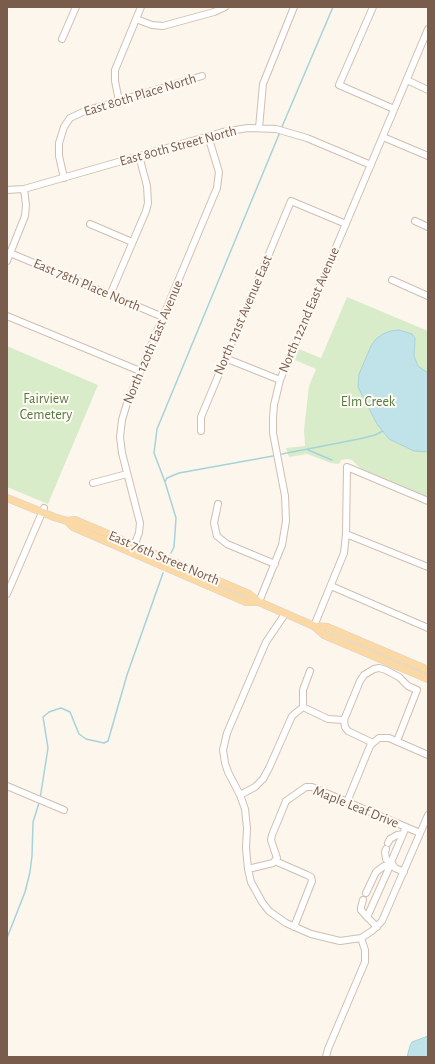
<!DOCTYPE html>
<style>
body{margin:0}
#map{position:relative;width:435px;height:1064px;overflow:hidden;background:#fdf6ec;font-family:"Alegreya Sans",sans-serif}
canvas{display:block}
.frame{position:absolute;inset:0;border:8px solid #7a5c4d;pointer-events:none}
</style>
<div id="map">
<canvas width="435" height="1064"></canvas>
<div class="frame"></div>
</div>
<script>
const context = document.querySelector('canvas').getContext('2d');
context.lineJoin = 'round';
function fillPath(path, color) { context.fillStyle = color; context.fill(path, 'evenodd'); }
const poly = rows => new Path2D(rows.map(r => 'M' + r).join(''));
function stroke(path, color, width, dash) { context.strokeStyle = color; context.lineWidth = width; context.lineCap = dash ? 'butt' : 'round'; context.setLineDash(dash || []); context.stroke(path); }
function write(font, color, halo, rows, align = 'center') {
  context.font = font + ' "Alegreya Sans",sans-serif'; context.lineWidth = 4; context.setLineDash([]); context.textBaseline = 'middle'; context.strokeStyle = halo; context.fillStyle = color; for (const [text, x, y, turn = 0] of rows) {
    context.save(); context.translate(x, y); context.rotate((+turn || 0) * Math.PI / 180); context.textAlign = isNaN(turn) ? turn : align; if (halo) context.strokeText(text, 0, 0); context.fillText(text, 0, 0); context.restore();
  }
}
const green = poly([
 [347,297,428,331,428,498,361,469,352,460,348,459,341,460,339,464,331,463,307,454,289,457,286,448,305,446,304,430,309,386,316,369,295,360,299,349,321,358],
 [7,346,98,385,48,504,7,487]
]);
const water = poly([
 [399,330,412,334,415,338,414,356,418,366,428,373,428,452,414,451,389,439,377,424,358,387,359,374,371,346,376,339,383,334,390,331,399,330],
 [428,1036,428,1057,407,1057,410,1046,412,1042,428,1036]
]);
const stream = poly([
 [281,129,333,7],
 [308,450,332,460],
 [282,454,359,439,375,435,383,431],
 [165,482,167,478,179,473,273,456],
 [171,553,174,547,176,518,165,482,154,453,157,429,280,132],
 [40,799,48,748,43,717,49,712,61,708,70,712,79,734,86,739,104,743,108,741,127,675,163,573],
 [7,938,25,892,30,872,32,856,33,822,39,803]
]);
const minor = poly([
 [373,7,339,85,394,109],
 [136,19,152,25,163,26,214,12,225,7],
 [62,39,76,7],
 [407,80,428,90],
 [119,101,115,81,115,70,141,7],
 [259,128,263,84,294,7],
 [383,137,428,156],
 [64,178,59,156,59,143,64,127,70,118,85,111,202,76],
 [7,190,24,189,223,132,248,128,276,129,307,138,371,165],
 [415,221,428,227],
 [90,224,132,242],
 [10,253,163,317],
 [7,261,25,216,26,205,24,189],
 [392,280,428,296],
 [110,295,146,211,148,203,147,186,139,156],
 [7,316,140,371],
 [225,358,280,380],
 [201,431,201,417,291,201,346,224],
 [93,483,127,474],
 [218,504,214,523,217,536,227,544,275,564],
 [346,534,428,567],
 [133,548,139,533,140,523,122,453,120,437,122,420,127,403,217,188,219,172,208,136],
 [331,586,428,628],
 [7,594,44,508],
 [259,602,282,545,286,521,285,496,273,433,273,418,274,405,280,380,428,29],
 [285,614,266,642,227,733,223,750,225,763,228,772,240,795,245,809,247,828,246,848,248,869,251,882,262,902,269,911,286,923,311,934,340,941,361,938,372,931,382,921,428,815],
 [314,626,344,553,346,534,347,467,428,501],
 [303,707,328,719,344,720,345,727,348,731,373,743,379,738,389,738,428,755],
 [344,720,360,681,364,675,374,669,379,668,386,670,399,677,408,686,417,690,397,741],
 [7,786,64,810],
 [240,795,255,787,263,779,269,768,292,716,303,707,303,690,310,671],
 [347,802,370,746,373,743],
 [388,843,390,839,397,835,403,834],
 [275,861,307,875,311,877,312,881,294,927],
 [248,869,273,863,277,858,271,840,272,835,286,801,306,787,312,787,420,833],
 [404,872,395,868,391,862,406,827],
 [366,893,376,872,384,866,392,865],
 [363,900,361,907,361,910,368,918],
 [377,927,368,918,368,915,389,868,392,866,386,859,385,852,386,849],
 [326,1057,328,1049,365,962,365,950,361,938]
]);
const major = poly([
 [7,498,54,517,67,521,75,520,249,594,259,602,314,626,327,627,428,670],
 [67,521,73,527,246,602,259,602],
 [314,626,324,635,428,679]
]);
const streetNames = [
 ["East 80th Place North",140,95,-17],
 ["East 80th Street North",178,146,-15],
 ["East 78th Place North",87,285,23],
 ["North 122nd East Avenue",309,310,-67],
 ["North 121st Avenue East",243,315,-67],
 ["North 120th East Avenue",153,342,-67],
 ["East 76th Street North",164,558,23],
 ["Maple Leaf Drive",356,807,22]
];
const parkNames = [
 ["Fairview",46,399],
 ["Cemetery",46,415],
 ["Elm Creek",368,402]
];
fillPath(green, '#d8ecc9');
fillPath(water, '#bfe3e8');
stroke(water, '#a5d3da', 1);
stroke(stream, '#a5d3da', 1.5);
stroke(minor, '#d1beb0', 8);
stroke(major, '#dad1cd', 8);
stroke(minor, '#fff', 6);
stroke(major, '#fbd9a5', 7);
write('14px', '#7a5c4d', '#fffaf3', streetNames);
write('14px', '#537a41', '#fffaf3', parkNames);
</script>
